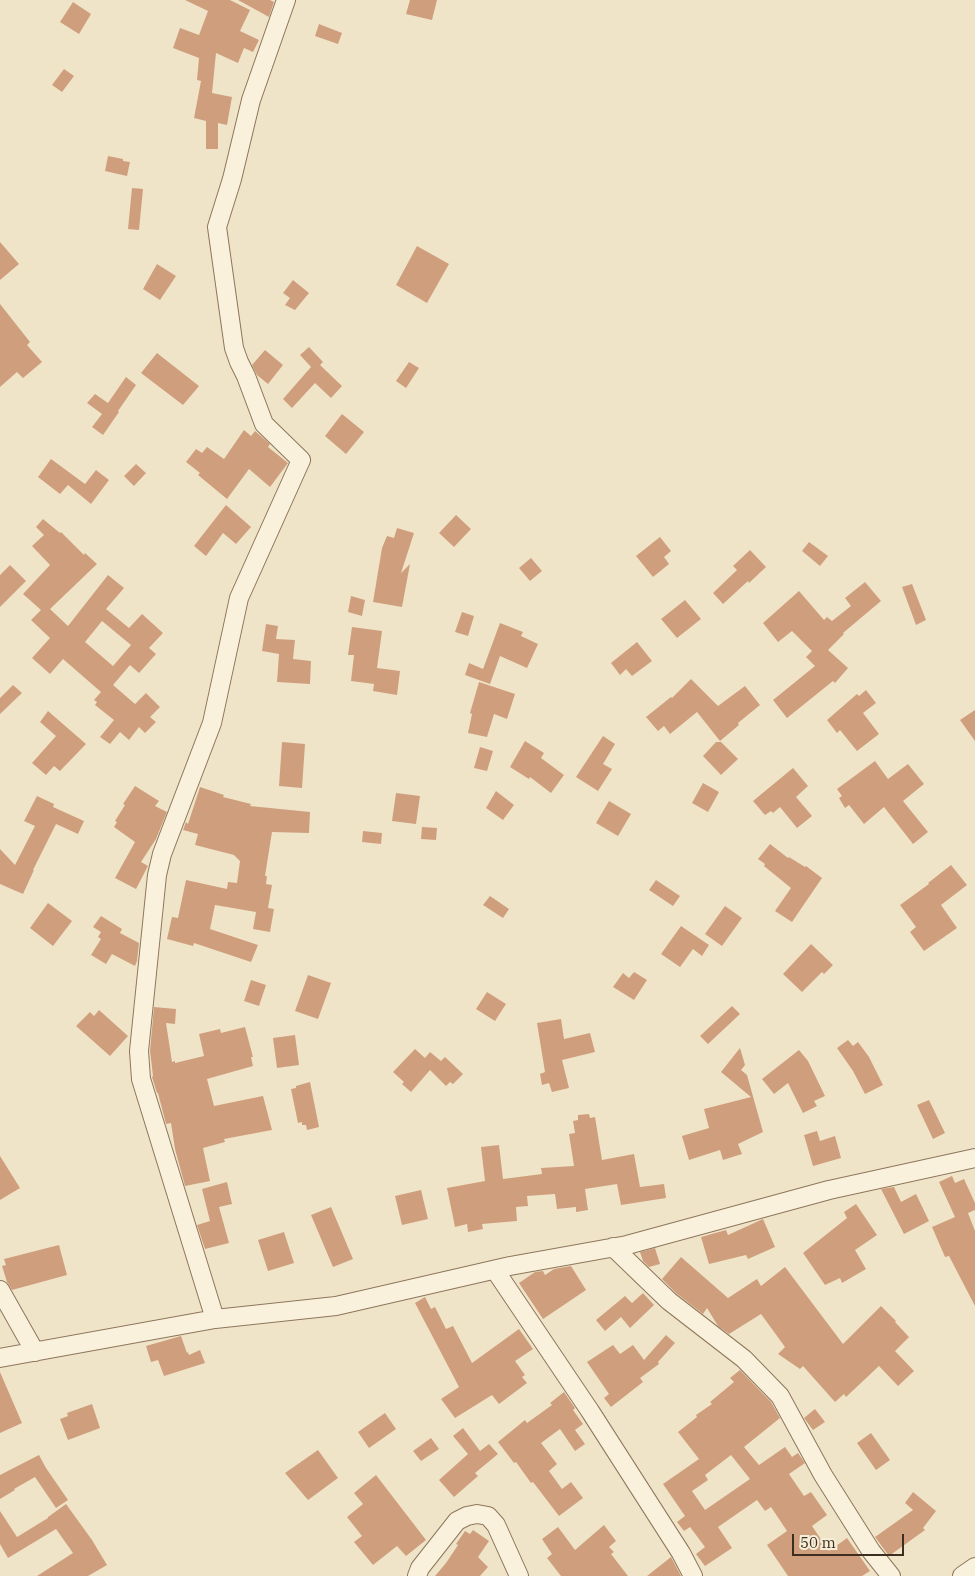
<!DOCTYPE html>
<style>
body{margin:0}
#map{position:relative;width:975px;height:1576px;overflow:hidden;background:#f0e4c8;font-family:"IBM Plex Serif",serif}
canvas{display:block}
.scale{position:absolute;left:792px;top:1534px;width:112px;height:22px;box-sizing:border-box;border:2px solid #3d2e20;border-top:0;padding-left:6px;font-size:15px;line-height:18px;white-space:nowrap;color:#3d2e20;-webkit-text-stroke:4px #f7eed8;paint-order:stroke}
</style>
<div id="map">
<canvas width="975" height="1576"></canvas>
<div class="scale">50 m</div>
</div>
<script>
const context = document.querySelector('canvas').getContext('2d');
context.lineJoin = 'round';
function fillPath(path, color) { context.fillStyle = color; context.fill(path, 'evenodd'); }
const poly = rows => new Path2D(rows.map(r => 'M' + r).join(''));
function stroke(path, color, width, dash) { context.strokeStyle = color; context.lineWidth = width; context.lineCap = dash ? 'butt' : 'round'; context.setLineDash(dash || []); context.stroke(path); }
const building = poly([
 [185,0,230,0,250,10,240,31,259,40,253,52,244,48,238,63,216,53,212,93,232,97,227,125,218,123,218,149,206,149,206,121,194,118,201,81,197,80,199,58,173,48,180,28,199,35,208,11],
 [238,0,270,0,274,2,269,17],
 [410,0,437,0,432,20,406,14],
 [73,2,91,14,79,34,60,22],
 [319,24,342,33,338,44,315,36],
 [64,69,74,76,62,92,52,85],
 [108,156,123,159,123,161,130,162,127,176,105,171],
 [132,188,143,189,139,230,128,229],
 [0,242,19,264,0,280],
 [417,246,449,264,427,303,396,285],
 [157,264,176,276,160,300,143,289],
 [293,280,309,293,295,310,285,305,290,298,283,293],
 [0,304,30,342,27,345,42,362,23,378,17,372,0,387],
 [309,347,323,362,320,365,342,386,331,398,315,383,292,408,283,399,311,367,300,355],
 [265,350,283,365,268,384,257,375,252,365],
 [157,353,199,386,183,405,141,373],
 [409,362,419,368,406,388,396,381],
 [126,377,136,385,118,411,119,412,103,435,92,427,102,414,87,403,95,394,108,403],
 [342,414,364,432,346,454,325,436],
 [244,430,251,436,255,431,270,444,268,447,288,463,270,487,249,469,227,499,198,475,200,473,186,462,196,449,202,453,207,447,224,459],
 [51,459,85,484,96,470,109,480,91,504,68,485,60,494,38,477],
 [136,464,146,473,134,486,124,476],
 [226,505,251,527,236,544,223,533,206,556,194,546],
 [456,515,471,529,454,547,439,533],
 [43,519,60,533,61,532,84,555,85,553,97,564,50,609,68,626,108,575,124,588,106,609,129,628,142,614,163,633,149,648,156,654,139,673,130,665,113,685,135,704,146,693,160,707,150,717,156,722,145,733,139,727,129,740,120,732,110,744,100,737,114,720,95,705,97,702,94,700,101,692,63,659,50,674,32,658,50,638,31,620,41,610,23,594,50,565,32,546,44,535,36,527],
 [102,621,131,645,113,666,85,642],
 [397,528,414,533,401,573,410,564,402,607,373,602,382,548,387,536,394,538],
 [660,537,671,551,664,557,669,564,653,577,636,556],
 [809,542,828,556,820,566,802,551],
 [750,550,766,567,749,583,748,581,723,604,713,593,737,570,733,566],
 [531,558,542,571,530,581,519,568],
 [10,565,26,581,0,607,0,575],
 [865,582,881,601,843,633,844,634,828,650,848,668,835,683,833,681,787,718,773,700,815,666,806,657,812,651,792,631,778,642,763,623,799,591,824,620,827,617,832,621,851,606,845,598],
 [912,584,926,620,916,625,902,587],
 [351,596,365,600,362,616,348,612],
 [685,600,701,619,677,638,661,619],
 [462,612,474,616,468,636,455,632],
 [500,623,523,632,521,636,538,644,527,668,500,656,490,684,465,675,469,663,483,669],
 [266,624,278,626,276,639,295,640,293,659,311,661,310,684,277,682,279,654,262,651],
 [352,627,382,631,377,668,400,671,397,695,373,691,374,684,351,681,354,655,348,655],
 [637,642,652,661,632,676,626,669,620,675,611,663],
 [691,679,718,706,745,686,760,705,738,723,739,725,720,741,697,712,670,734,664,726,658,731,646,717,671,697,672,698],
 [479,682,515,694,507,719,494,714,487,737,468,733,472,714,470,713],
 [13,685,22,693,0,714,0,698],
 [866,690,876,703,863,713,879,734,857,751,840,730,837,733,827,720,857,694,859,696],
 [975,710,975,741,960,720],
 [48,711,86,744,60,771,54,766,46,775,32,763,56,736,40,722],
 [603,736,615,744,603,764,612,769,598,791,576,777],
 [525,741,544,753,541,758,564,775,551,793,530,777,529,779,510,767],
 [282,742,305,744,302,788,279,786],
 [716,742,721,742,738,759,721,775,703,756],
 [480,747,493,751,487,771,474,768],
 [875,761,888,779,908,764,924,784,903,801,928,832,913,844,884,807,864,824,849,805,845,808,839,798,842,796,837,789],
 [793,768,808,786,796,797,812,816,797,828,780,807,773,813,771,811,765,815,753,801],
 [703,783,719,792,708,812,692,803],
 [135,786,159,801,155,806,167,812,156,839,141,862,148,866,136,889,115,878,135,842,114,827,117,822,115,821,125,805,123,804],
 [200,787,224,795,223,797,251,804,250,806,310,812,309,833,272,832,265,876,267,876,266,884,272,885,268,908,274,909,270,932,253,929,256,912,215,905,210,929,258,945,251,962,194,943,193,946,167,939,172,917,178,918,186,880,227,889,228,882,237,883,240,861,234,855,195,845,198,834,183,830,186,822,188,824],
 [496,791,514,805,503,820,486,808],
 [396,793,420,796,416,824,392,821],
 [37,796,54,804,53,807,84,821,78,834,56,824,33,870,34,870,23,894,0,884,0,849,15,865,35,826,24,821],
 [609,801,631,814,618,836,596,823],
 [422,827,437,828,436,840,421,839],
 [363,831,382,833,381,844,362,842],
 [770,844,788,858,789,857,805,867,806,866,822,878,792,922,775,911,791,888,764,866,765,864,758,859],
 [951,865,967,885,941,905,957,928,924,951,910,932,916,927,900,905,929,884,928,883],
 [656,880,680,896,673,906,649,890],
 [490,896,509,909,503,918,483,905],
 [48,903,72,921,53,946,30,928],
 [725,906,742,918,722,946,705,934],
 [101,916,122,929,120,933,139,943,137,961,135,966,112,954,106,964,91,955,101,939,98,937,101,932,93,927],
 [681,926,709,945,702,956,693,949,680,967,661,954],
 [811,944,833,965,824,974,822,972,802,992,783,974],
 [634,972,647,980,634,1000,613,987,623,973,629,978],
 [308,975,331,983,318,1019,295,1011],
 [251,980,266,985,259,1006,244,1001],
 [487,992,506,1004,495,1021,476,1009],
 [732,1006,740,1014,708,1044,700,1036],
 [154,1007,176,1009,175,1024,166,1023,172,1062,175,1061,175,1063,204,1056,199,1034,220,1029,221,1033,245,1027,253,1057,251,1057,253,1066,207,1079,214,1106,263,1096,272,1130,224,1139,225,1142,203,1148,210,1181,185,1186,175,1149,171,1123,166,1124,158,1093,157,1093,152,1077,153,1076,150,1051],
 [99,1010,128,1036,110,1056,76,1026,90,1012,94,1016],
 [561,1019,564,1039,590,1033,595,1052,562,1060,569,1088,552,1092,549,1083,542,1085,540,1074,545,1072,537,1023],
 [295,1035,299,1065,277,1068,273,1038],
 [848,1040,853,1046,858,1042,869,1057,883,1085,865,1094,853,1071,837,1048],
 [740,1048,745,1065,741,1070,747,1075,763,1132,738,1144,742,1154,723,1160,720,1150,689,1160,682,1136,709,1128,704,1109,751,1097,721,1072],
 [415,1049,425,1058,430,1052,441,1061,445,1057,463,1074,453,1084,450,1082,446,1086,430,1070,411,1092,402,1084,404,1082,393,1072],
 [799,1050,808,1061,825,1096,814,1101,817,1106,803,1113,788,1083,774,1094,762,1079],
 [310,1082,319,1127,307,1130,306,1125,302,1125,302,1122,298,1123,291,1089,296,1088,296,1086],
 [929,1100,945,1133,933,1139,917,1105],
 [589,1114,590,1118,595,1117,602,1160,634,1154,640,1187,664,1184,666,1198,621,1205,617,1184,585,1189,588,1210,576,1212,576,1207,557,1209,555,1194,527,1196,528,1206,516,1207,517,1221,482,1224,483,1229,468,1232,467,1224,455,1227,447,1188,485,1181,481,1147,499,1145,503,1179,542,1174,541,1168,574,1166,569,1134,575,1133,573,1121,578,1120,578,1115],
 [817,1131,820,1141,835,1136,841,1158,813,1166,804,1135],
 [0,1156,20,1188,0,1200],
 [952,1176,955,1183,964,1179,975,1203,975,1210,968,1213,975,1231,975,1306,949,1256,945,1257,932,1227,955,1217,939,1182],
 [227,1182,232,1204,219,1207,229,1243,205,1249,197,1225,210,1221,202,1189],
 [894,1187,901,1202,916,1194,929,1221,904,1234,881,1189],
 [421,1190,428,1219,402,1225,395,1196],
 [856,1204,877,1235,855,1250,866,1269,842,1283,840,1278,825,1285,803,1253,847,1218,844,1212],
 [331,1207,353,1259,333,1267,311,1215],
 [763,1219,775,1247,748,1259,746,1255,709,1264,701,1237,726,1230,728,1235],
 [284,1232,294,1263,268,1271,258,1240],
 [59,1245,67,1275,12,1290,7,1282,2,1266,6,1265,4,1259],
 [655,1248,660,1264,649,1267,643,1261,640,1252],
 [681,1257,728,1298,757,1279,761,1286,785,1267,843,1344,881,1306,896,1321,895,1322,909,1337,895,1351,914,1371,898,1386,879,1366,846,1397,844,1394,835,1402,803,1366,800,1369,778,1354,785,1347,761,1314,729,1334,718,1326,707,1308,703,1314,676,1293,662,1279],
 [571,1266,586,1290,543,1319,519,1283,535,1272,543,1271,545,1275,554,1269],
 [643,1293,654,1305,630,1328,621,1317,605,1331,596,1320,625,1296,632,1303],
 [425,1297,431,1309,435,1307,446,1329,453,1326,472,1363,519,1329,533,1349,515,1361,525,1375,522,1377,527,1383,499,1404,492,1395,455,1418,441,1399,459,1387,415,1303],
 [666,1335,675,1343,658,1362,659,1364,640,1378,643,1382,611,1407,604,1398,609,1394,587,1362,613,1345,620,1354,633,1345,644,1360],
 [181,1336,187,1353,188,1352,189,1355,200,1350,205,1363,164,1376,158,1360,151,1362,146,1346],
 [740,1370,771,1402,780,1418,744,1447,759,1465,785,1447,792,1457,798,1453,805,1463,789,1474,804,1496,811,1492,827,1515,812,1526,829,1551,847,1538,870,1571,862,1576,788,1576,767,1545,787,1531,771,1507,765,1511,757,1500,718,1527,732,1548,705,1566,696,1554,705,1547,690,1527,684,1531,677,1522,685,1516,663,1484,699,1459,678,1432,697,1417,696,1415,712,1404,710,1402,734,1382,730,1378],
 [731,1455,750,1479,705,1510,692,1491,708,1480,705,1475],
 [0,1372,22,1423,0,1433],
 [564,1392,575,1408,573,1410,583,1424,575,1430,585,1444,575,1451,560,1429,541,1443,557,1464,549,1471,562,1489,571,1482,583,1498,559,1516,533,1482,531,1483,516,1462,514,1463,498,1442,525,1420,527,1423,552,1405,550,1403],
 [92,1404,100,1428,68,1440,60,1419,68,1416,67,1413],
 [815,1409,825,1422,813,1430,804,1418],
 [385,1413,396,1429,369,1448,358,1432],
 [463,1428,480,1451,489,1444,498,1454,475,1473,478,1476,454,1497,439,1480,468,1454,453,1436],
 [871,1433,890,1460,876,1470,857,1443],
 [431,1438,439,1449,421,1461,413,1451],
 [318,1450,338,1478,308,1500,285,1473],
 [39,1455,46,1468,68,1500,56,1508,35,1477,14,1489,15,1490,0,1499,0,1475],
 [376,1475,426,1540,406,1556,397,1546,373,1565,354,1542,362,1536,347,1517,363,1504,354,1493],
 [913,1492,936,1511,923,1528,925,1530,889,1556,875,1537,913,1510,905,1503],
 [66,1504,92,1540,107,1565,88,1576,37,1576,73,1553,56,1529,8,1558,0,1544,0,1511,17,1537,48,1518,48,1517],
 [604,1525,616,1541,609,1547,614,1552,611,1554,628,1576,561,1576,547,1558,552,1554,542,1539,558,1527,575,1550],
 [473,1530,489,1541,478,1557,488,1567,480,1576,435,1576,446,1563,458,1545,456,1544,465,1531,470,1534],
 [671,1557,681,1576,647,1576]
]);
const minor = poly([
 [613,1247,669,1301,744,1359,780,1396,823,1475,871,1551,891,1576],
 [495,1270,590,1411,681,1553,693,1576],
 [0,1290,35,1352],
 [215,1319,141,1079,139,1051,157,875,162,854,212,723,239,598,301,460,264,424,246,376,239,362,234,348,217,227,232,179,251,100,286,0],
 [0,1358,215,1319,336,1306,510,1266,627,1245,829,1190,975,1158],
 [417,1576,420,1568,457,1521,467,1516,477,1514,488,1516,496,1525,519,1576],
 [962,1576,975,1567]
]);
fillPath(building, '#cf9f7d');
stroke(minor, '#8d765c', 20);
stroke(minor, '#faf1dc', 18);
</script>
